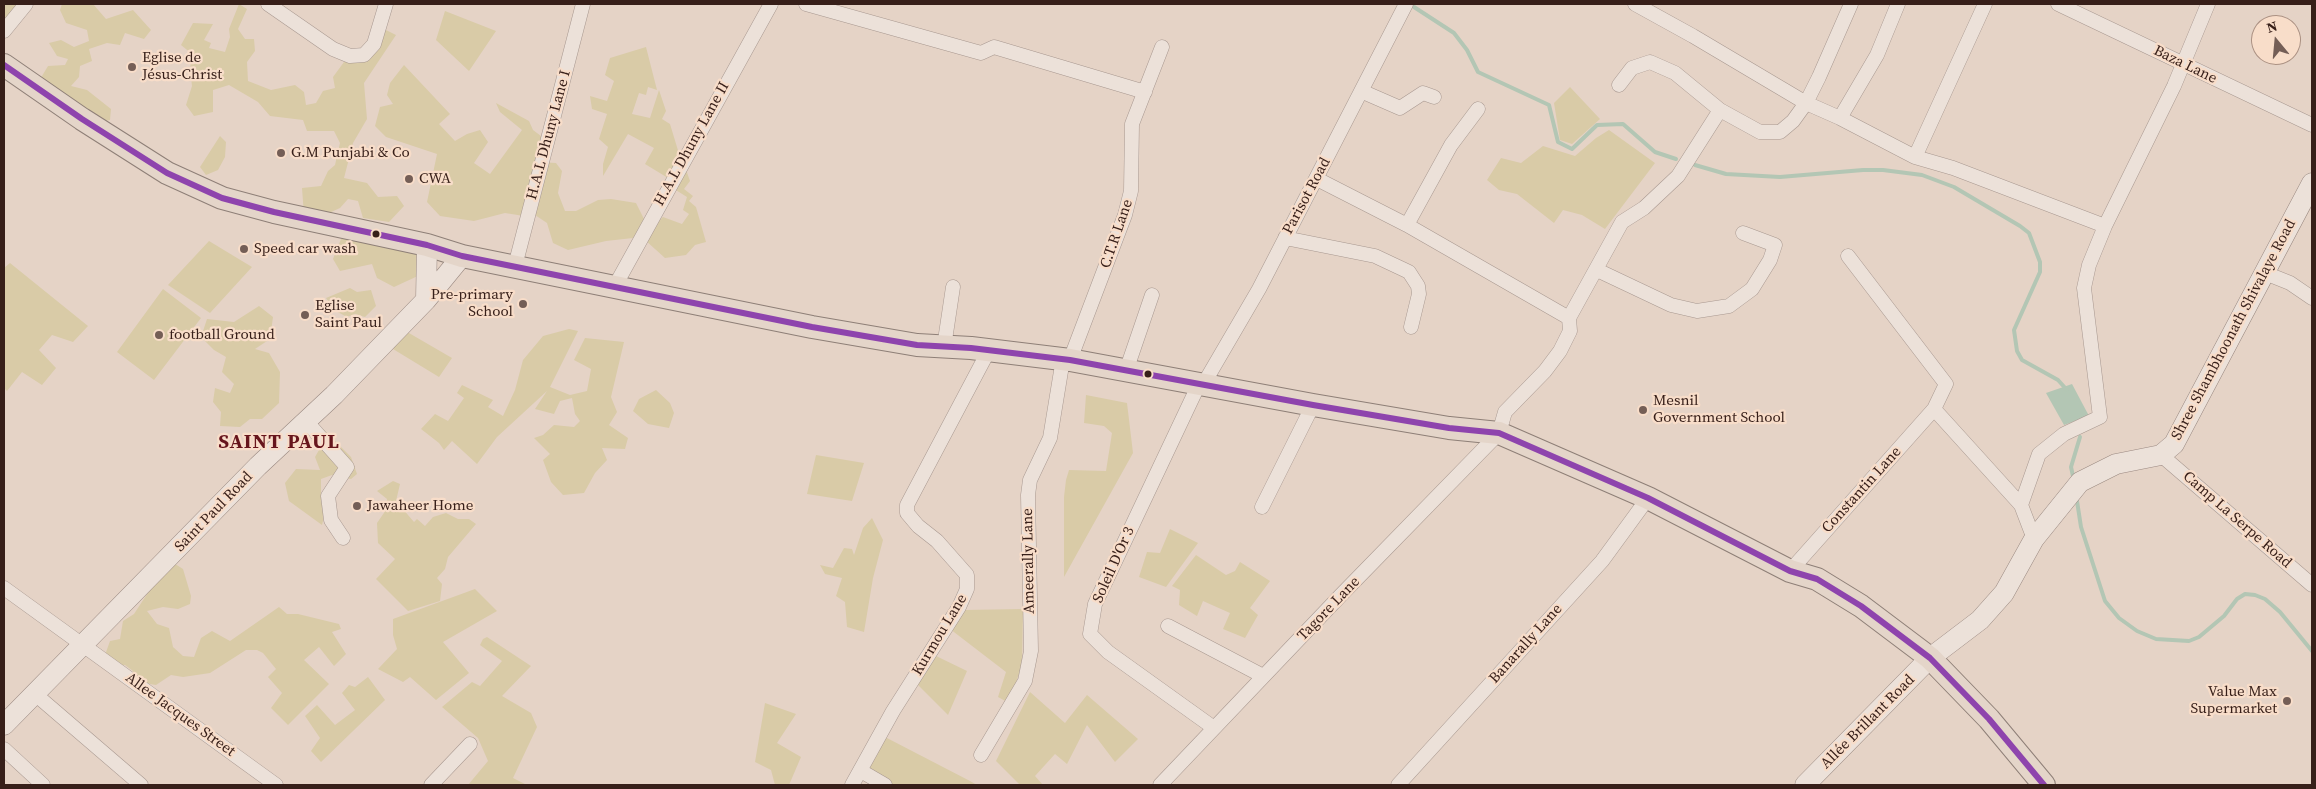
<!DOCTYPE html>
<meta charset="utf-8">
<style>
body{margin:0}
#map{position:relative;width:2316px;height:789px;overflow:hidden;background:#e5d3c6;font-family:"Source Serif 4",serif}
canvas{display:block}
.frame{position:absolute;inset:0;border:5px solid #371f19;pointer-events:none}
.north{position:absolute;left:2251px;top:15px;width:50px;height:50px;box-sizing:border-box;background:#f8ddc9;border:1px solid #ab9183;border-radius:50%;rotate:343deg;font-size:14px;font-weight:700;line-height:20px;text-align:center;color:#371f19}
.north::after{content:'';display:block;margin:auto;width:18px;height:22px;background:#745e56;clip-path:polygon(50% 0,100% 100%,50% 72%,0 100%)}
</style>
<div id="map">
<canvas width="2316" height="789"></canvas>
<div class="frame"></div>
<div class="north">N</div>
</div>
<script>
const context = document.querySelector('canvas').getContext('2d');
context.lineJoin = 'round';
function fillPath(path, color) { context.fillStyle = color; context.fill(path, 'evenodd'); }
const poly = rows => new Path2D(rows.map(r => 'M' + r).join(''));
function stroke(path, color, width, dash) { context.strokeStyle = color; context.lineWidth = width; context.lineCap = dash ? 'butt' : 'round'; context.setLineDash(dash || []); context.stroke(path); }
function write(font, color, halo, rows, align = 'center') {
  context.font = font + ' "Source Serif 4",serif'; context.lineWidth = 4.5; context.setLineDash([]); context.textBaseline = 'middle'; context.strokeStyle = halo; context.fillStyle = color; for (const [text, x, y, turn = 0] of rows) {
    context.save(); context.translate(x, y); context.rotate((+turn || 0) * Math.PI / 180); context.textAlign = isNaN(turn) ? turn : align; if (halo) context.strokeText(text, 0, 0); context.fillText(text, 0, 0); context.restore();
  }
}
const green = poly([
 [4,4,19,4,4,19],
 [62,4,93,4,106,19,133,10,151,30,144,39,125,33,120,45,107,43,89,49,92,61,80,66,79,77,71,86,87,90,111,109,110,120,96,123,39,81,48,66,65,65,68,59,57,56,49,43,61,40,74,47,89,41,87,30,66,23,60,10],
 [239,4,247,9,238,29,245,39,254,39,255,51,247,62,248,81,271,90,295,85,304,92,306,105,316,103,323,91,335,88,333,77,344,62,361,61,382,28,396,35,364,83,367,119,353,143,344,178,367,183,378,197,397,196,404,206,389,222,363,218,358,201,348,199,340,208,318,218,304,215,302,188,321,186,328,171,335,165,340,143,334,131,307,131,303,120,270,116,258,102,229,85,213,90,213,112,194,116,186,105,192,86,190,69,192,54,181,45,193,23,213,24,204,40,211,43,209,48,225,52,230,37,229,29],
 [445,11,496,31,469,71,436,40],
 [646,47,657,90,648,87,646,95,639,93,632,114,650,118,659,90,666,111,662,119,670,124,680,157,668,178,645,164,654,148,628,134,603,176,603,164,608,147,599,139,607,114,592,109,590,96,607,101,614,81,605,75,610,58],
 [404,65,450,114,439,124,455,141,467,134,480,130,488,142,474,163,490,174,522,130,500,112,496,103,529,121,533,130,545,139,539,162,556,163,562,171,558,193,565,211,576,211,598,200,611,199,636,203,646,223,633,238,606,241,568,250,553,243,547,223,526,209,524,216,505,213,474,221,440,216,427,202,437,154,386,137,375,126,380,107,393,104,387,95,390,83],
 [1570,87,1600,119,1572,144,1560,140,1554,103],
 [1609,130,1655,163,1605,229,1582,215,1563,210,1554,223,1517,194,1499,190,1487,180,1501,158,1521,163,1543,146,1575,156,1596,138],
 [220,136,226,142,225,157,218,170,206,175,200,167],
 [684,164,690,181,684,189,693,196,689,201,696,207,706,242,695,245,686,255,665,258,645,240,650,229,663,217,682,224,689,214,683,210,687,197,671,187],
 [376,234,422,255,420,275,394,287,377,278,372,264,340,271,333,259,341,239],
 [209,241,252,267,210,313,168,285],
 [10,263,88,326,73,342,52,335,39,350,56,368,42,385,22,372,7,391,4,388,4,268],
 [350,288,357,292,371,290,376,306,365,317,355,314,347,317,334,310,326,298],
 [163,289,201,318,154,380,117,352],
 [259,306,273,317,270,339,255,349,269,353,280,372,279,403,262,419,250,419,240,427,220,426,221,412,213,402,215,388,230,393,234,384,222,372,226,357,214,350,201,337,207,319,234,322],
 [402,329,452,358,439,377,393,349],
 [569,329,578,331,550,387,570,395,587,391,591,369,574,360,585,338,624,342,611,397,617,412,609,425,628,438,625,449,602,448,607,460,595,473,584,493,563,495,551,482,543,460,550,454,534,438,543,435,554,425,574,427,580,421,575,414,572,398,560,401,554,414,535,409,547,391,497,437,477,464,452,441,444,450,439,443,421,429,435,414,448,421,464,398,457,393,462,385,493,400,488,407,503,416,515,390,523,360,543,336],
 [656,390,670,403,674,413,669,428,648,424,633,411,639,399],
 [1086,395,1127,403,1133,453,1064,577,1064,497,1066,480,1069,470,1106,471,1112,433,1104,426,1084,423],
 [323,429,351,457,357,474,351,479,332,475,321,479,321,494,326,508,322,525,289,501,285,483,296,469,320,470,315,457,323,443,318,431],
 [816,455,864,463,852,501,807,494],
 [393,481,400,484,396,501,414,522,417,519,425,526,433,517,446,513,458,519,469,519,476,524,448,557,445,569,437,578,442,584,440,601,408,611,376,579,395,559,378,543,377,523,386,510,387,499,377,491],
 [872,518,883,540,873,578,864,632,847,627,845,602,836,596,842,578,825,574,820,565,833,568,844,548,852,549,854,555,863,528],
 [1170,529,1198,543,1166,587,1139,577,1147,552,1160,553],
 [1196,555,1226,575,1235,571,1240,562,1270,581,1250,608,1258,615,1245,638,1223,629,1230,613,1203,601,1197,616,1179,605,1180,590,1172,586],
 [172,562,183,569,191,596,190,604,178,609,163,607,147,611,157,624,169,628,173,647,183,656,194,657,201,638,212,631,230,641,279,607,287,614,298,614,339,624,341,629,332,632,346,654,334,666,319,647,304,660,329,684,288,725,271,708,282,693,268,677,276,669,263,653,257,650,246,650,210,673,183,677,171,675,156,685,138,682,133,671,125,665,117,665,105,655,110,641,120,639,123,621,134,614,153,585],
 [475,589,497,611,443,642,469,673,436,700,410,677,403,682,378,669,397,649,393,635,393,619],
 [1023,609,1022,665,1009,703,998,697,1006,672,950,629,963,610],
 [487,637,531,666,502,696,531,713,537,727,513,778,527,785,468,785,488,761,478,738,442,707,472,682,480,686,502,661,480,645,483,639],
 [934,655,967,671,948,715,916,683],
 [368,677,385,700,321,762,311,751,320,738,305,716,317,705,335,725,355,710,342,693,349,685,355,687],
 [1030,692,1065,723,1087,695,1138,739,1115,762,1087,725,1067,764,1055,754,1035,776,1043,785,1020,785,996,761],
 [765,703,796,714,777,743,801,757,789,785,775,785,771,770,755,762],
 [885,737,970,781,977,785,894,785,869,769]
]);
const water = poly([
 [2072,384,2089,416,2064,425,2046,393]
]);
const stream = poly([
 [1414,7,1454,33,1467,50,1478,72,1549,105,1558,142,1572,149,1597,125,1623,124,1655,152,1676,159],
 [1695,165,1726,174,1780,177,1863,170,1883,170,1922,175,1954,187,2020,226,2029,233,2040,262,2040,272,2014,330,2017,351,2022,360,2058,380,2067,390],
 [2073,476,2071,467,2080,437],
 [2077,501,2081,527,2105,601,2119,618,2137,631,2156,639,2189,641,2199,637,2224,616,2237,599,2245,594,2255,595,2265,599,2280,612,2312,651]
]);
const street = poly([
 [268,4,333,49,350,56,364,55,374,44,386,4],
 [806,4,981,53,994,47,1145,92],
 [1635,4,1693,36,1806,103,1840,118,1915,157,1953,168,2105,226],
 [2058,4,2312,125],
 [4,31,26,4],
 [1619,85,1632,68,1650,62,1675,73,1720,110,1760,132,1780,132,1793,121,1806,103,1819,77,1851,4],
 [1361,91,1400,108,1423,93,1434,97],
 [1478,109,1451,145,1407,225,1569,318],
 [1840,118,1877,55,1898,4],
 [1915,157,1985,4],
 [1317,179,1407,225],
 [1285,238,1375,256,1409,272,1418,286,1419,294,1411,327],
 [1848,256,1946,384,1934,409,2021,505],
 [515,266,583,4],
 [1597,270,1671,305,1697,311,1729,306,1752,289,1770,260,1775,245,1743,233],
 [2265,273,2290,283,2312,298],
 [615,286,771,4],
 [944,347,953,287],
 [1070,360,1125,215,1131,191,1132,124,1162,47],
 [1126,371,1152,295],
 [1199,384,1095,604,1090,634,1108,652,1214,728],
 [1203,385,1259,289,1406,4],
 [306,421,347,467,328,496,331,520,343,538],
 [2161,455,2312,585],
 [1262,507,1313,405],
 [2034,539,2021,505,2039,454,2064,434,2100,417,2084,288,2089,265,2105,226,2174,86,2208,4],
 [1790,571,1934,409],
 [4,588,276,785],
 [1168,626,1263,676],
 [35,694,141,785],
 [4,749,43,785],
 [981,755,1025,681,1031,651,1028,495,1030,480,1050,438,1063,359],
 [861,771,885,785],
 [431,785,470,744],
 [852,785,893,711,959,607,967,589,967,575,937,541,918,526,907,513,907,505,989,350],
 [1160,785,1341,595,1499,433,1505,412,1545,371,1560,351,1570,331,1569,318,1622,222,1644,208,1678,176,1720,110],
 [1398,785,1602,561,1648,498]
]);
const secondary = poly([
 [426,300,427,245],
 [4,725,258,466,334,395,426,300,462,256],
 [1805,785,1930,658,1980,620,2004,593,2034,539,2080,482,2116,464,2161,455,2174,444,2312,183]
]);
const primary = poly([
 [4,65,82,119,167,173,222,198,274,212,427,245,462,256,812,327,917,345,971,348,1070,360,1313,405,1449,428,1499,433,1648,498,1790,571,1817,579,1861,606,1930,658,1989,719,2044,785]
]);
const bus1 = poly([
 [4,65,82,119,167,173,222,198,274,212,427,245,462,256,812,327,917,345,971,348,1070,360,1313,405,1449,428,1499,433,1648,498,1790,571,1817,579,1861,606,1930,658,1989,719,2044,785]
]);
const markers = [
 [132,67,5,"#745e56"],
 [281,153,5,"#745e56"],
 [409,179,5,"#745e56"],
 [376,234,4.5,"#371f19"],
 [244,249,5,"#745e56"],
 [523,304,5,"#745e56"],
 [305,315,5,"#745e56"],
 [159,335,5,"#745e56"],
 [1148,374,4.5,"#371f19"],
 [1643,410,5,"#745e56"],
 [357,506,5,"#745e56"],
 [2287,701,5,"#745e56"]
];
const poiNames = [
 ["Eglise de",142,58],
 ["Jésus-Christ",142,75],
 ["G.M Punjabi & Co",291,153],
 ["CWA",419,179],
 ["Speed car wash",254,249],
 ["Pre-primary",513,295,"right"],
 ["School",513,312,"right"],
 ["Eglise",315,306],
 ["Saint Paul",315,323],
 ["football Ground",169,335],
 ["Mesnil",1653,401],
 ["Government School",1653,418],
 ["Jawaheer Home",367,506],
 ["Value Max",2277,692,"right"],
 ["Supermarket",2277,709,"right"]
];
const streetNames = [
 ["Baza Lane",2185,65,26],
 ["H.A.L Dhuny Lane I",549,135,-75],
 ["H.A.L Dhuny Lane II",692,144,-61],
 ["Parisot Road",1307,196,-62],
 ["C.T.R Lane",1117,234,-71],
 ["Shree Shambhoonath Shivalaye Road",2234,330,-62],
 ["Constantin Lane",1862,490,-48],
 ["Saint Paul Road",214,512,-46],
 ["Camp La Serpe Road",2237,520,41],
 ["Ameerally Lane",1029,561,-91],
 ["Soleil D'Or 3",1114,565,-66],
 ["Tagore Lane",1329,609,-46],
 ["Kurmou Lane",940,635,-59],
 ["Banarally Lane",1526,644,-48],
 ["Allee Jacques Street",180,715,36],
 ["Allée Brillant Road",1868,722,-45]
];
const districtNames = [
 ["SAINT PAUL",279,443]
];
fillPath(green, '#d9cba7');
fillPath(water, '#b3c6b4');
stroke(stream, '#b3c6b4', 4);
stroke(street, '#a89890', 15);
stroke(secondary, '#998880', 21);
stroke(primary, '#8e7f77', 24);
stroke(street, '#ece1d9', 14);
stroke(secondary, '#ece1d9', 20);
stroke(primary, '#e4d5c9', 22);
stroke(bus1, '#8e44ad', 6);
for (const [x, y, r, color] of markers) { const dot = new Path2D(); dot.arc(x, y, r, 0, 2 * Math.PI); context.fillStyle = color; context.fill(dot); stroke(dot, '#f8ddc9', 2); }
write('15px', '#371f19', '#f8ddc9', poiNames, 'left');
write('15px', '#371f19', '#f8ddc9', streetNames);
context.letterSpacing = '1px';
write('bold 20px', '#67151c', '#f8ddc9', districtNames);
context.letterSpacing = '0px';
</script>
